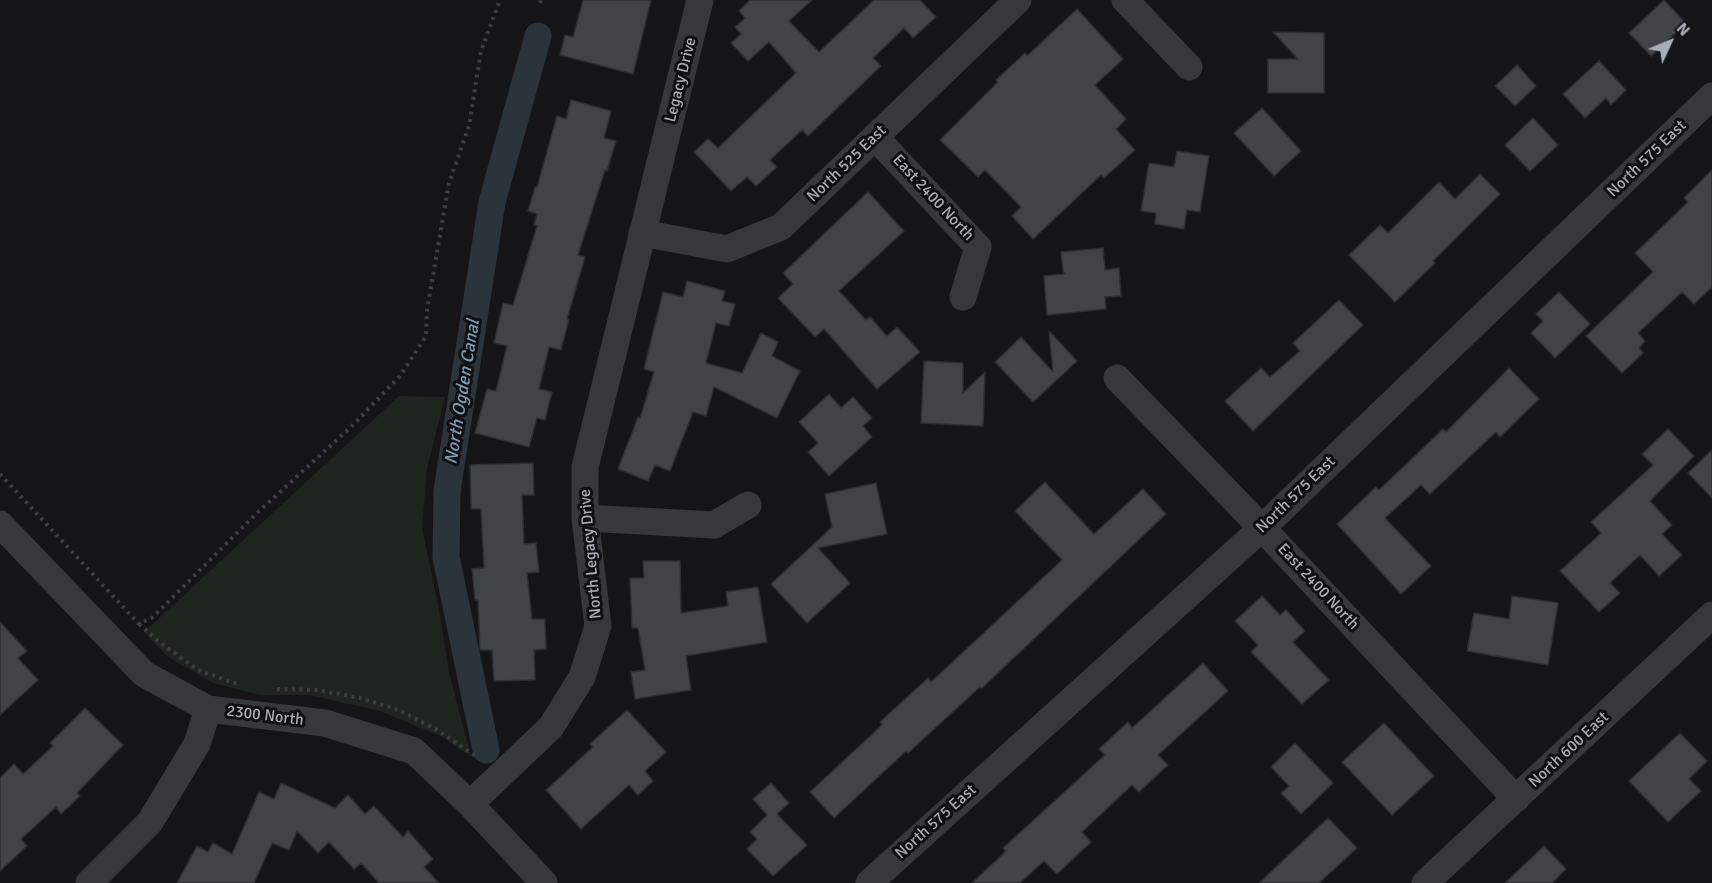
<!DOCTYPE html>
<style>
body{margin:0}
#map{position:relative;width:1712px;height:883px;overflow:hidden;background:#151517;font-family:Signika,sans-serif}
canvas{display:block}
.north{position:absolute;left:1640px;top:12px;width:60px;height:60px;-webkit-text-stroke:4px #101012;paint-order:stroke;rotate:46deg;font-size:16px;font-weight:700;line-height:24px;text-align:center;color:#a8adb7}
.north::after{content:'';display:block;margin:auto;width:21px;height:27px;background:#a8adb7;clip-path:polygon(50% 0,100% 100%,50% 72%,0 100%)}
</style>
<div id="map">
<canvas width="1712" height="883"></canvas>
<div class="north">N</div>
</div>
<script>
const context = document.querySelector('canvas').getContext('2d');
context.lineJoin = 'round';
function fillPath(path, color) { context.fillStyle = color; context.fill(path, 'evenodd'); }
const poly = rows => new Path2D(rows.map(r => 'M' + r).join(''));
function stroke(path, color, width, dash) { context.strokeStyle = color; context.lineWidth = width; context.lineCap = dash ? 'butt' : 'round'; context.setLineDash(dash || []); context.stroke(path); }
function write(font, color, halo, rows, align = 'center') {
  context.font = font + ' Signika,sans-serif'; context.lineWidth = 6; context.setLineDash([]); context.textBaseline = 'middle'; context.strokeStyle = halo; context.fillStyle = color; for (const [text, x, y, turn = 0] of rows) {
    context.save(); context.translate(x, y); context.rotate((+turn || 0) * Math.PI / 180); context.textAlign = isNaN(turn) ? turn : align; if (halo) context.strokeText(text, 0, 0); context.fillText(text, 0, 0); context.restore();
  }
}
const green = poly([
 [399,396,445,397,427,469,422,528,438,604,449,672,471,757,443,737,380,711,309,695,260,695,213,683,168,657,144,632]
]);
const canal = poly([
 [486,750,446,557,447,491,492,202,538,36]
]);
const building = poly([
 [583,0,651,0,633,74,560,55,565,35,573,37,583,0],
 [750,0,812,0,789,21,819,52,874,0,920,0,936,17,913,38,904,28,873,58,881,66,808,136,802,130,770,160,777,167,756,186,747,177,731,191,694,152,708,139,718,148,796,73,769,42,748,61,731,43,741,34,735,27,745,18,739,11,750,0],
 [1664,0,1686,23,1651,56,1629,33,1664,0],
 [1077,9,1123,59,1095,85,1126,119,1116,129,1135,150,1104,178,1101,175,1033,239,1012,216,1021,207,985,170,978,177,940,140,998,82,996,80,1025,53,1027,56,1077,9],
 [1273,32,1324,33,1324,93,1268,93,1268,59,1298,59,1273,32],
 [1599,61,1626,90,1611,105,1606,98,1585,118,1563,94,1599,61],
 [1517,65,1536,86,1515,106,1495,86,1517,65],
 [571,100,611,111,604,138,616,141,607,171,605,170,578,255,585,257,567,319,569,319,561,350,549,347,539,389,552,392,545,420,537,418,529,447,475,433,487,389,496,391,507,346,494,343,503,303,513,305,537,226,534,225,537,214,528,211,535,187,537,187,557,116,566,119,571,100],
 [1262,108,1301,151,1274,176,1234,133,1262,108],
 [1533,118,1558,145,1530,171,1505,145,1533,118],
 [1177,151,1209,156,1200,212,1187,210,1184,229,1155,224,1156,213,1141,211,1149,163,1174,167,1177,151],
 [1712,170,1712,287,1694,304,1682,292,1638,333,1645,341,1639,348,1643,353,1622,373,1586,336,1653,272,1635,253,1688,202,1684,198,1712,170],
 [1480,174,1500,194,1433,261,1435,263,1395,302,1349,255,1380,225,1388,233,1439,182,1455,199,1480,174],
 [868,192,904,231,839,291,866,320,870,317,887,336,897,327,920,352,877,389,824,329,815,337,778,298,793,284,783,273,868,192],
 [1103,248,1105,270,1119,268,1121,296,1105,297,1106,309,1047,315,1044,276,1065,274,1063,271,1061,252,1103,248],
 [687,281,725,291,722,301,735,304,729,326,716,323,706,363,742,373,761,333,778,342,772,356,800,371,777,418,714,387,706,416,693,412,670,471,655,465,648,481,618,469,638,417,640,418,654,372,644,369,663,292,683,297,687,281],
 [1559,292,1590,324,1555,358,1531,333,1543,321,1536,314,1559,292],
 [1339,300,1363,325,1253,431,1225,401,1261,368,1270,377,1300,351,1293,343,1339,300],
 [1049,331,1077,361,1033,402,995,362,1021,337,1053,372,1049,331],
 [924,361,963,363,963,393,985,372,983,426,921,423,924,361],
 [1509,368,1539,399,1500,437,1496,432,1430,494,1421,485,1385,518,1431,566,1401,594,1337,524,1376,487,1379,490,1443,429,1446,432,1509,368],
 [829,394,841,408,853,397,872,418,863,426,872,437,829,476,808,452,818,443,799,422,829,394],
 [1668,429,1694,456,1650,501,1672,525,1662,534,1682,555,1659,576,1640,555,1610,583,1620,593,1599,612,1560,571,1601,533,1591,522,1653,465,1642,454,1668,429],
 [1712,450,1712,498,1688,473,1712,450],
 [533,463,534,495,522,495,524,544,536,543,539,572,527,573,532,619,545,619,546,649,534,650,535,680,494,681,492,650,480,650,478,600,475,600,472,569,484,568,481,509,471,509,470,465,533,463],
 [1045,482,1094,534,1143,489,1166,514,982,688,980,687,908,753,906,751,834,818,810,792,882,725,880,722,928,678,931,682,1062,560,1015,511,1045,482],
 [876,483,887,534,818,548,850,583,807,623,771,584,832,527,825,494,876,483],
 [643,561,680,561,681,613,728,606,726,592,758,587,767,642,686,656,691,690,635,699,631,672,645,670,638,628,632,628,630,578,644,578,643,561],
 [1262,596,1280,615,1286,610,1305,631,1293,642,1329,680,1302,704,1251,652,1258,645,1235,621,1262,596],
 [1512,596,1558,603,1548,665,1467,651,1474,613,1509,619,1512,596],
 [0,622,27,651,18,658,38,680,0,715,0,622],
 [1203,663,1228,691,1158,755,1168,765,1139,792,1132,785,1082,832,1091,842,1057,874,1044,861,1020,883,972,883,1006,851,1003,848,1105,755,1099,749,1128,722,1132,728,1203,663],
 [85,708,123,745,77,793,80,796,61,814,56,807,21,839,27,846,0,871,0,778,14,764,23,774,53,746,50,743,85,708],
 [627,710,666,752,645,771,653,781,638,795,629,785,581,829,546,790,593,747,590,744,627,710],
 [1384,723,1434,776,1392,815,1342,762,1384,723],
 [1680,733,1707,761,1689,779,1701,791,1668,822,1629,781,1680,733],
 [1295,743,1333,783,1301,814,1281,793,1289,786,1271,767,1295,743],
 [281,783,335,808,348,795,365,814,374,806,403,837,408,831,433,859,424,867,439,883,379,883,361,863,354,869,329,842,318,853,297,831,289,850,272,843,254,883,177,883,197,846,208,852,213,843,232,854,259,792,274,799,281,783],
 [771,783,789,803,777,814,807,845,773,876,747,849,757,839,750,832,767,815,753,799,771,783],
 [1328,818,1357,848,1319,883,1259,883,1328,818],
 [1544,846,1566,869,1552,883,1505,883,1544,846]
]);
const path = poly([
 [540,3,541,0],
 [0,474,139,624,153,617,256,514,352,426,400,376,426,336,427,310,449,183,469,126,481,51,500,0],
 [139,624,158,641,198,670,240,685],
 [277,689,318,690,360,698,399,710,437,730,477,757]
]);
const minor = poly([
 [1125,0,1189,67],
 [875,137,978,247,963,297],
 [642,233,727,249,781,227,1018,0],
 [1117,378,1262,528,1516,799],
 [585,518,714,525,748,505],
 [0,524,144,674,208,709,325,723,414,751,470,804,544,883],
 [470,804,551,727,582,677,598,626,585,518,585,467,700,0],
 [89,883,150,822,197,744,208,709],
 [869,883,1262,528,1712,96],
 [1425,883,1712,615]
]);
const streetNames = [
 ["Legacy Drive",681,80,-76],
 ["North 575 East",1647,159,-44],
 ["North 525 East",847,164,-44],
 ["East 2400 North",933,198,47],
 ["North 575 East",1296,495,-44],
 ["North Legacy Drive",591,554,-95],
 ["East 2400 North",1318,587,47],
 ["2300 North",265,716,7],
 ["North 600 East",1569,750,-43],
 ["North 575 East",936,822,-42]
];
const waterNames = [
 ["North Ogden Canal",463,392,-81]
];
fillPath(green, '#1e251e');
stroke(canal, '#2c343b', 27);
fillPath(building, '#424347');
stroke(building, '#2f2f33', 1.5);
stroke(path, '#3d3e43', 4, [3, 4.5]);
stroke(minor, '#36383c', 27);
write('16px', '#a8adb7', '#101012', streetNames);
write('italic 18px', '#809bb1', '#101012', waterNames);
</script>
